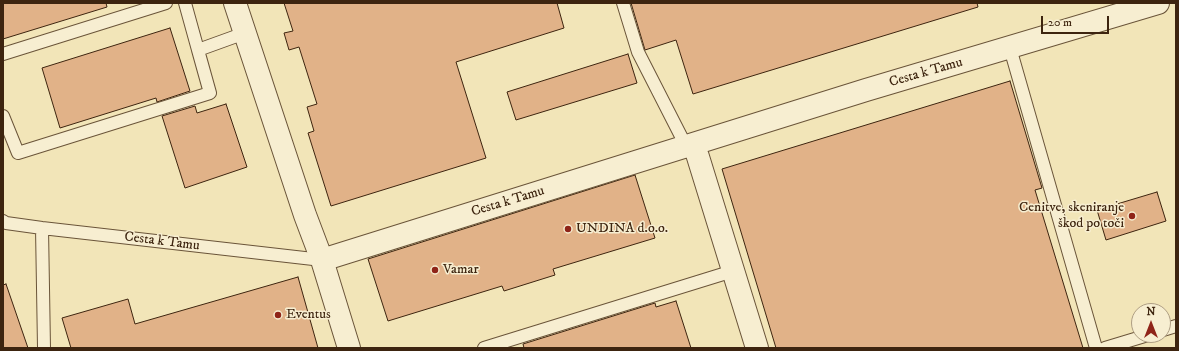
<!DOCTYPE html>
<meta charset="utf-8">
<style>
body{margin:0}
#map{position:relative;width:1179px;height:351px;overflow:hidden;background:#f2e5b8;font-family:"IM FELL DW Pica",serif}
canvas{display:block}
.frame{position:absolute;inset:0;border:4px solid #3d240f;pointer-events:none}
.north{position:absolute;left:1131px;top:303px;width:40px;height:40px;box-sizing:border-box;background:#f7eed1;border:1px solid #ad9d83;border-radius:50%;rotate:0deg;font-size:11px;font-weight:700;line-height:16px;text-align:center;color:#3d240f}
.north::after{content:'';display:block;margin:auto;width:14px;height:18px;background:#8f2418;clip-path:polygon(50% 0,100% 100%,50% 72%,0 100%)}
.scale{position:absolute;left:1041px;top:16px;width:68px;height:18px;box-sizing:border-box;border:2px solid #3d240f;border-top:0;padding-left:5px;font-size:12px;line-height:14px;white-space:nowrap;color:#3d240f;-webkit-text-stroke:3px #f7eed1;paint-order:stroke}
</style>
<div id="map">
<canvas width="1179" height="351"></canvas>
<div class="frame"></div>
<div class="north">N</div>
<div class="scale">20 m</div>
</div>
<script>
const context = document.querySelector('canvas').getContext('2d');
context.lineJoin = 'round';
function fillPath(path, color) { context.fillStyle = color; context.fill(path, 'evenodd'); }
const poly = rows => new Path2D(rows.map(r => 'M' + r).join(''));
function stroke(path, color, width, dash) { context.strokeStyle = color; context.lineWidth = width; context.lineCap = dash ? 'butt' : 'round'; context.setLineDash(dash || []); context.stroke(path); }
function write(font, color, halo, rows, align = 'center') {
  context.font = font + ' "IM FELL DW Pica",serif'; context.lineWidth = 3; context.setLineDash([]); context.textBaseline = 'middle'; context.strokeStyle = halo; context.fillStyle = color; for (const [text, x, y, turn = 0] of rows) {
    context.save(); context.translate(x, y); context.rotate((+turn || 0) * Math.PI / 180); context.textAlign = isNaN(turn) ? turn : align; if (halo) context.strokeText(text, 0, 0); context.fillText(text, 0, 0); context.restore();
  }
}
const building = poly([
 [3,3,106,3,107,7,3,39,3,3],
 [284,3,557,3,564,28,456,62,486,158,331,206,308,133,314,131,307,107,317,104,299,47,289,50,284,33,293,31,284,3],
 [631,3,977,3,978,7,693,94,676,40,645,50,631,3],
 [170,28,190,91,157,102,156,98,60,128,42,68,170,28],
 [628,54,637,83,516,120,507,92,628,54],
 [1010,81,1042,188,1035,190,1083,348,776,348,722,169,1010,81],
 [226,104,247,167,185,188,162,116,195,106,197,113,226,104],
 [635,175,655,238,553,269,555,275,504,291,502,286,388,321,368,259,635,175],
 [1157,192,1166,221,1106,240,1097,210,1157,192],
 [298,277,318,348,71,348,62,318,128,299,135,324,298,277],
 [6,284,28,348,3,348,3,285,6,284],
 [676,301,691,348,524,348,523,344,655,303,656,307,676,301]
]);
const lane = poly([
 [185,3,198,50],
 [623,3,638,52,686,146],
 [1010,48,1096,348],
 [3,54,166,3],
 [3,116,18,153,210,93,198,50,245,33],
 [3,221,6,223,42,228,322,260],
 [42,228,44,348],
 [1163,330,1176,326],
 [484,348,733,271],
 [1105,348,1148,335]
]);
const street = poly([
 [235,3,305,215,322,260,349,348],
 [694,144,757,348],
 [322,260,866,90,1158,3]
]);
const markers = [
 [1132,216,4,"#8f2418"],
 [568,229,4,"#8f2418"],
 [435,270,4,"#8f2418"],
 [278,315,4,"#8f2418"]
];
const streetNames = [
 ["Cesta k Tamu",926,73,-16],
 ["Cesta k Tamu",508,202,-17],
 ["Cesta k Tamu",162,242,7]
];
const poiNames = [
 ["Cenitve, skeniranje",1124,208,"right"],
 ["škod po toči",1124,224,"right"],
 ["UNDINA d.o.o.",576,229],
 ["Vamar",443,270],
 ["Eventus",286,315]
];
fillPath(building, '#e1b288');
stroke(building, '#3d240f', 1);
stroke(lane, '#6a5439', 14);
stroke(street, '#6a5439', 24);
stroke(lane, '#f7eed1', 12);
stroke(street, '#f7eed1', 22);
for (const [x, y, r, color] of markers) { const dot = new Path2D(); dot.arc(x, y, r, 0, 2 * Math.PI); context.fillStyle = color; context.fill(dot); stroke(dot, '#f7eed1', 1.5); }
write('14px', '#3d240f', '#f7eed1', streetNames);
write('14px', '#3d240f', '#f7eed1', poiNames, 'left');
</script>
